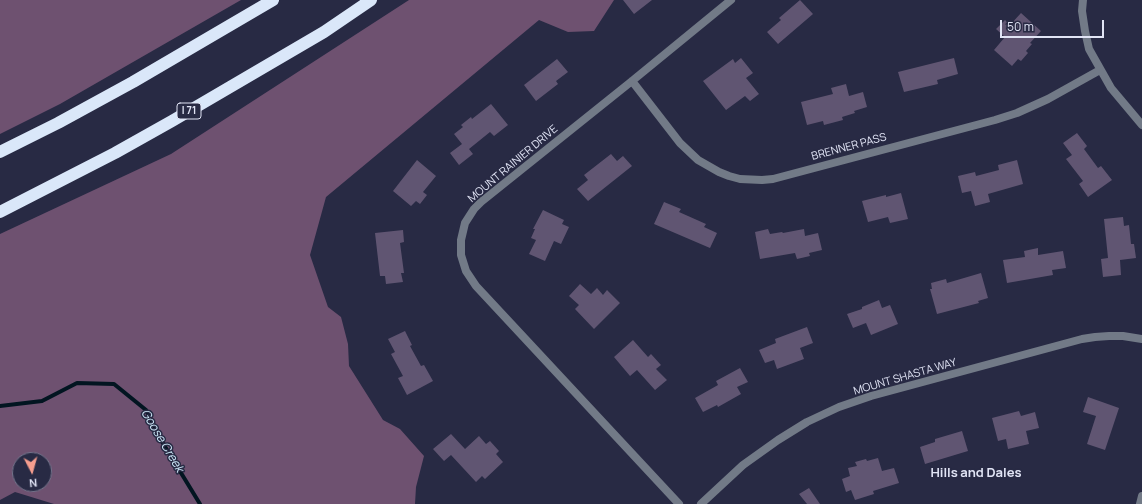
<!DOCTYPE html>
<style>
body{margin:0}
#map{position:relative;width:1142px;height:504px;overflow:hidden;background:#282a44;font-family:Manrope,sans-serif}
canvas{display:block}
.north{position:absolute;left:12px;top:452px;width:40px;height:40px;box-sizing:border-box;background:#282a44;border:1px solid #72748b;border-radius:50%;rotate:174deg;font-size:11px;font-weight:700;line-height:16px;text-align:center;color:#e1e4f5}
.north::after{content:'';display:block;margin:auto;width:14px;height:18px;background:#f59d8e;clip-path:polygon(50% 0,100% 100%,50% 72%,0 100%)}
.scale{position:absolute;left:1000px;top:20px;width:104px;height:18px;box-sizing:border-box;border:2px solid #e1e4f5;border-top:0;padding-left:5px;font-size:12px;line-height:14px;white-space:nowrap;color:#e1e4f5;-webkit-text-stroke:3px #282a44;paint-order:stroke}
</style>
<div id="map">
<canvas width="1142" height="504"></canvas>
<div class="north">N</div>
<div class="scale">50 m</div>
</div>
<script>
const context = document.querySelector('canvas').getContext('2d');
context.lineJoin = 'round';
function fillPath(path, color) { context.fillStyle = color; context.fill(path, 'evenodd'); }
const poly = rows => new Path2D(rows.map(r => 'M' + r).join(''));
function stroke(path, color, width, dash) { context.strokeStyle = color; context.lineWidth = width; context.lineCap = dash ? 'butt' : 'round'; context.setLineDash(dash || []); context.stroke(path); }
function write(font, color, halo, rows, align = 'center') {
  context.font = font + ' Manrope,sans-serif'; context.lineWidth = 3; context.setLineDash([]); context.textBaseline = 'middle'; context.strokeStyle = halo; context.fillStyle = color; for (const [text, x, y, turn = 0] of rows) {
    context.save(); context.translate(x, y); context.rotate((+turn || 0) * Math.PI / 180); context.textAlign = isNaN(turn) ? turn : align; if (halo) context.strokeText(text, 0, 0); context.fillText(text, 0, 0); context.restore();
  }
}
const forest = poly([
 [0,0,241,0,60,104,0,134],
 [409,0,614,0,594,31,568,32,539,20,326,197,310,255,328,307,341,317,348,344,349,366,383,420,400,429,424,456,416,487,415,504,54,504,15,492,0,500,0,234,171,154],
 [20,460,44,460,44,484,20,484]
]);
const stream = poly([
 [0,406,42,401,77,383,114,384,146,410,164,445,200,504]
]);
const building = poly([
 [623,0,652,0,634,14],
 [800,0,813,14,778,44,767,32,781,20,779,18],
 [1021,13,1041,31,1030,43,1032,44,1026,51,1028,53,1021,61,1018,59,1012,66,994,50,1005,37,996,29,1005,20,1010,25],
 [741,58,753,73,746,78,759,94,750,101,745,96,726,110,703,81,733,59,735,63],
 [954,58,958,74,937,80,938,84,904,92,898,72],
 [557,59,568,72,556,81,558,84,536,101,524,85],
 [846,84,849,96,863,92,867,107,854,111,855,113,842,117,843,120,824,125,823,121,807,125,801,102,833,94,831,88],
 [491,104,508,125,494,136,490,132,469,149,473,154,459,165,450,153,462,144,454,134,463,127,461,125,471,117,472,119],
 [1077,133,1087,146,1084,149,1098,168,1101,166,1112,180,1088,197,1079,184,1083,181,1066,159,1072,155,1063,143],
 [611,154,617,161,623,156,632,166,588,201,577,189,588,180,584,175],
 [417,160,436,176,423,192,427,195,420,204,416,201,411,206,393,191],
 [1017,160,1023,184,988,194,990,202,975,206,971,191,962,193,958,176,975,172,976,176,999,170,998,165],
 [901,193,908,219,890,223,888,217,868,222,862,201,886,195,886,197],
 [664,202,681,209,679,212,706,224,704,227,717,233,710,248,654,224],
 [543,210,564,220,562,224,569,227,561,244,554,241,545,261,529,254,536,240,531,238,535,229,533,229],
 [1123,217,1124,226,1129,225,1131,244,1134,244,1136,258,1120,260,1121,275,1103,277,1101,259,1108,258,1104,219],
 [768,229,770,234,782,232,783,233,804,229,805,236,818,233,822,250,809,253,810,256,797,259,795,253,760,259,755,232],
 [403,230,404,242,400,243,404,273,401,273,403,282,386,284,385,276,380,276,375,233],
 [1038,248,1038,255,1063,251,1066,268,1052,270,1053,275,1007,283,1003,260,1025,257,1024,251],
 [981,273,988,298,978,301,979,303,937,314,930,289,932,289,931,283,946,279,947,283],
 [580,284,591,294,597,288,603,295,607,290,620,303,594,329,575,309,579,305,569,296],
 [879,300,882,308,890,305,898,324,871,335,866,323,853,328,847,314,862,309,862,307],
 [807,327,813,343,800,348,804,359,777,369,774,360,765,363,759,350,776,343,775,339],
 [405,331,412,345,410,346,421,366,424,365,433,381,407,395,398,378,403,376,391,354,395,352,388,339],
 [633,340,648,357,651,354,661,365,656,369,667,380,655,390,637,370,630,376,614,357],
 [740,368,748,382,737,387,741,394,718,407,717,405,703,412,695,398,718,385,716,381],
 [1088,397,1119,408,1105,450,1087,444,1096,416,1083,412],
 [1019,411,1021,416,1035,412,1039,428,1026,431,1029,444,1008,449,1006,439,998,441,992,418],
 [962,431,968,451,925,464,920,447,935,442,935,439],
 [451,434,465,449,479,436,486,444,490,441,499,451,496,454,503,462,485,479,482,476,476,482,451,455,444,461,433,449],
 [878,458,882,471,894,468,899,483,873,491,874,494,855,500,851,490,846,492,842,479,850,476,848,468,857,466,855,462,866,459,867,461],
 [809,488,820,504,807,504,799,494]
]);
const minor = poly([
 [1083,0,1082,11,1085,31,1089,49,1111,88,1142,125],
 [632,81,680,143,698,160,719,172,729,176,740,179,762,180,773,179,995,120,1017,113,1048,99,1100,70],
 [679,504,476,286,466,271,461,255,461,240,465,223,474,209,481,202,632,81,731,0],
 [701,504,743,465,778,440,807,422,839,407,871,396,1082,339,1095,337,1109,336,1123,336,1142,339],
 [1140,504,1142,496]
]);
const motorway = poly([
 [0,152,58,123,133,82,273,0],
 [0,212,115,153,172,121,324,32,371,0]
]);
const shields = [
 [189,111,24]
];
const shieldNames = [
 ["I 71",189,111]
];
const streetNames = [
 ["BRENNER PASS",849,147,-15],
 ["MOUNT RAINIER DRIVE",513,164,-40],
 ["MOUNT SHASTA WAY",905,377,-16]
];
const waterNames = [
 ["Goose Creek",162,441,59]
];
const quarterNames = [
 ["Hills and Dales",976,473]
];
fillPath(forest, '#6e5170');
stroke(stream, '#021521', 4);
fillPath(building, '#605572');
stroke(minor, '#727a87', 8);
stroke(motorway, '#dae7f9', 12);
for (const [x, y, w] of shields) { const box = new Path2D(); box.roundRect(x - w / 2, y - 8, w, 16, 3); context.fillStyle = '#282a44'; context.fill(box); stroke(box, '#e1e4f5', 1); }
write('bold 10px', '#e1e4f5', null, shieldNames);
write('11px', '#e1e4f5', '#282a44', streetNames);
write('italic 12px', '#cce7f7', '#282a44', waterNames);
write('bold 13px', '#e1e4f5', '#282a44', quarterNames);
</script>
